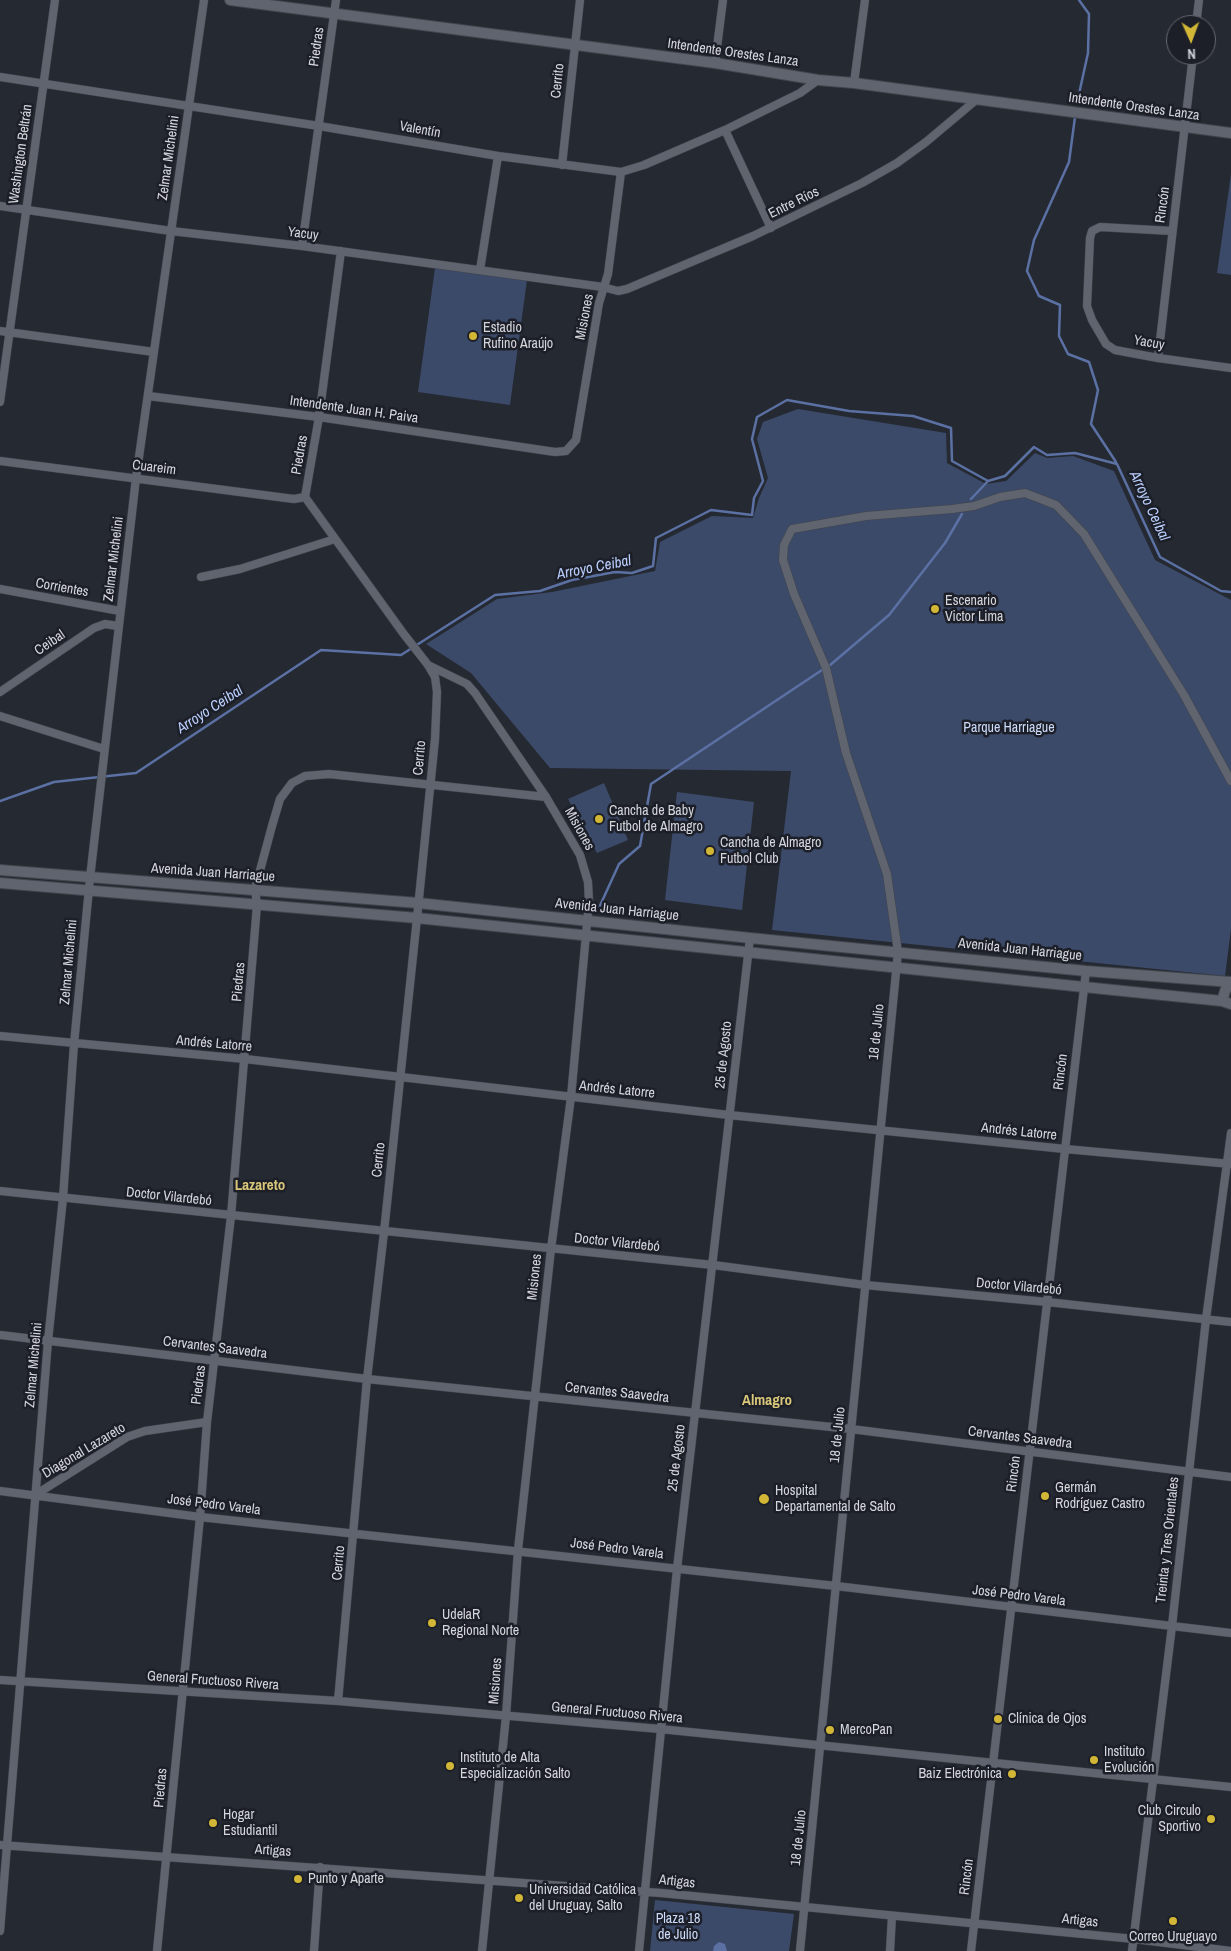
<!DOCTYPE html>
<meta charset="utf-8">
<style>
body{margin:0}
#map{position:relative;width:1231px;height:1951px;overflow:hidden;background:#252932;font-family:"Archivo Narrow",sans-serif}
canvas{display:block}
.north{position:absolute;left:1166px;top:15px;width:50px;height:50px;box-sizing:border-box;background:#1c1f28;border:1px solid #666870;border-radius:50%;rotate:178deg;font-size:14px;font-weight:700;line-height:20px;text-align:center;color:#d4d6dc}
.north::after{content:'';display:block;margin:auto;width:18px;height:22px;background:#d2b736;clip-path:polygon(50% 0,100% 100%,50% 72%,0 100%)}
</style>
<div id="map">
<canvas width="1231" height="1951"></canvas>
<div class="north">N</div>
</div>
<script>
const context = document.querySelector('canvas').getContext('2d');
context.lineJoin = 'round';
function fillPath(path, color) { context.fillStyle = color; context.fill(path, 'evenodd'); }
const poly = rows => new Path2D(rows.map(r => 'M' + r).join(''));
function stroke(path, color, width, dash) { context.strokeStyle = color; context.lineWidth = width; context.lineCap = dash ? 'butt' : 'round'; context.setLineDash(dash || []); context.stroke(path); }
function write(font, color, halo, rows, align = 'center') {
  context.font = font + ' "Archivo Narrow",sans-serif'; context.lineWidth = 5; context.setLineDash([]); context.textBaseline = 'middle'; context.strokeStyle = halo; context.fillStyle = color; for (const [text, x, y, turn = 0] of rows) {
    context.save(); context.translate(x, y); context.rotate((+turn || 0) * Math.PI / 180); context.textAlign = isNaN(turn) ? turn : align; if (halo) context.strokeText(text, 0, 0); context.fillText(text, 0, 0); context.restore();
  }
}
const green = poly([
 [1231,174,1231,275,1217,273],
 [435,268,527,280,510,405,418,392],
 [798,409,946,433,947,463,986,484,1006,481,1035,453,1047,458,1073,456,1114,471,1155,560,1231,600,1231,929,1225,976,772,930,791,771,550,768,471,673,426,644,497,599,552,592,655,571,660,542,712,516,753,518,759,498,768,478,757,439,763,422],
 [604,783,628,840,597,853,568,799],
 [677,792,754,802,742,910,665,900],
 [655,1900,794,1914,789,1951,650,1951]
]);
const water = poly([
 [719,1942,725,1944,727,1951,713,1951,714,1946]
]);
const stream = poly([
 [1077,103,1088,53,1089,14,1079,0],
 [1075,117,1069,162,1034,240,1027,271,1039,296,1060,305,1059,336,1068,354,1089,362,1098,390,1091,424,1116,462],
 [971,499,988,481],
 [829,666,889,615,945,543,962,514],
 [0,801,54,782,136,773,321,650,401,655,495,595,540,591,572,580,615,572,632,573,653,566,656,538,711,510,752,515,754,498,763,481,752,439,757,417,787,400,849,411,913,416,951,428,952,461,988,481,1005,476,1034,447,1047,455,1075,453,1117,464,1160,557,1221,591,1231,592],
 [598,910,619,864,640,846,651,784,822,670]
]);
const minor = poly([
 [1196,25,1199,0],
 [715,63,723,0],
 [0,77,319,126,498,156,621,172,644,165,725,130,800,93,818,80],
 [854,83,865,0],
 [725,130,771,228],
 [562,165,580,0],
 [0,206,171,231,302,246,603,287,618,291,627,289,753,236,862,183,897,163,926,142,976,100],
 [1172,231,1100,227,1092,231,1090,238,1087,306,1092,320,1106,344,1115,350,1158,358,1231,368],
 [302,246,336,0],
 [480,270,498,156],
 [0,331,154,352],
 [1158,358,1193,55],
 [148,396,319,417,555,452,566,451,576,440,599,303,608,274,621,172],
 [0,402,55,0],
 [0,461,294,499,305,497],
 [201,577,240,569,335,539],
 [0,589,120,611],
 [428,665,467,684,475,693,546,797,580,855,588,882,589,902,571,1097,551,1249,518,1550,506,1716,482,1951],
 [0,692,94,628,105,624,118,626],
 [0,716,104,749],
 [0,1036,245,1059,729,1115,1065,1149,1231,1164],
 [0,1191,713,1265,865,1285,1047,1302,1231,1322],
 [0,1335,367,1379,851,1429,1231,1477],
 [0,1491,200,1517,836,1586,1231,1633],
 [35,1495,127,1437,145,1431,207,1422],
 [0,1680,338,1701,660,1729,1231,1787],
 [338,1701,367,1379,384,1232,417,918,435,739,437,692,435,677,428,665,403,633,305,497,319,417,341,251],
 [0,1845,661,1893,1134,1939,1231,1951],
 [0,1931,48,1341,63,1198,74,1044,90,878,136,478,204,0],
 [157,1951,200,1517,207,1422,231,1216,257,905,255,889,272,826,280,799,292,783,305,776,329,774,546,797],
 [314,1951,320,1867],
 [639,1951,677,1569,750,938],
 [800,1951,898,952,887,874,846,753,826,668,794,594,783,560,784,545,792,529,866,516,952,509,974,506,1000,497,1025,493,1056,505,1084,534,1184,695,1231,781],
 [890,1951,892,1916],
 [971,1951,1086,971],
 [1132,1951,1172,1626,1206,1319,1231,1133]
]);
const tertiary = poly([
 [230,0,715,63,818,80,854,83,1231,133],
 [0,870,418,903,750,938,1086,971,1231,982],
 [0,883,417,918,1084,987,1222,1001,1231,1004],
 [1222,1001,1226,988,1231,986]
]);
const markers = [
 [473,336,5,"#d2b736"],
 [935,609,5,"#d2b736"],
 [599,819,5,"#d2b736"],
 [710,851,5,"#d2b736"],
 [1045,1496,5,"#d2b736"],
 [764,1499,6,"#d2b736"],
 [432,1623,5,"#d2b736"],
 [998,1719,5,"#d2b736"],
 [830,1730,5,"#d2b736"],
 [1094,1760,5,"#d2b736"],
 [450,1766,5,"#d2b736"],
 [1012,1774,5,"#d2b736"],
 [1211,1819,5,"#d2b736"],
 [213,1823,5,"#d2b736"],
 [298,1879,5,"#d2b736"],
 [519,1898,5,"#d2b736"],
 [1173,1921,5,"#d2b736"]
];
const streetNames = [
 ["Piedras",317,47,-82],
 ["Intendente Orestes Lanza",733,53,8],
 ["Cerrito",558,81,-84],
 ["Intendente Orestes Lanza",1134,107,8],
 ["Valentín",420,130,10],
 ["Washington Beltrán",21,154,-82],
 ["Zelmar Michelini",169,158,-82],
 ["Entre Ríos",794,203,-26],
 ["Rincón",1163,205,-82],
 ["Yacuy",303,234,7],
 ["Misiones",585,317,-79],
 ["Yacuy",1149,343,10],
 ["Intendente Juan H. Paiva",354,410,8],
 ["Piedras",300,455,-80],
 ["Cuareim",154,468,7],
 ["Zelmar Michelini",114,559,-83],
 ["Corrientes",62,588,10],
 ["Ceibal",50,643,-34],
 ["Cerrito",420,758,-85],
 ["Misiones",579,829,61],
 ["Avenida Juan Harriague",213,873,4],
 ["Avenida Juan Harriague",617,910,6],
 ["Avenida Juan Harriague",1020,950,6],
 ["Zelmar Michelini",69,962,-85],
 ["Piedras",239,982,-85],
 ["18 de Julio",877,1032,-84],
 ["Andrés Latorre",214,1044,5],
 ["25 de Agosto",724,1055,-84],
 ["Rincón",1061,1072,-83],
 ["Andrés Latorre",617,1090,6],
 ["Andrés Latorre",1019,1132,6],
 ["Cerrito",379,1160,-84],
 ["Doctor Vilardebó",169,1197,6],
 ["Doctor Vilardebó",617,1243,6],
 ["Misiones",535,1277,-84],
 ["Doctor Vilardebó",1019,1287,5],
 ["Cervantes Saavedra",215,1348,7],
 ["Zelmar Michelini",34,1365,-85],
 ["Piedras",199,1385,-83],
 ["Cervantes Saavedra",617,1393,6],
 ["18 de Julio",838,1435,-84],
 ["Cervantes Saavedra",1020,1438,7],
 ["Diagonal Lazareto",84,1451,-31],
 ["25 de Agosto",677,1458,-83],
 ["Rincón",1014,1474,-83],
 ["José Pedro Varela",214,1505,7],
 ["Treinta y Tres Orientales",1168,1540,-84],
 ["José Pedro Varela",617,1549,7],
 ["Cerrito",339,1563,-85],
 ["José Pedro Varela",1019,1596,7],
 ["General Fructuoso Rivera",213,1681,4],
 ["Misiones",496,1681,-86],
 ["General Fructuoso Rivera",617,1713,5],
 ["Piedras",161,1788,-85],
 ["18 de Julio",799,1838,-84],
 ["Artigas",273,1851,4],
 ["Rincón",967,1877,-83],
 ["Artigas",677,1882,6],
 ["Artigas",1080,1921,6]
];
const poiNames = [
 ["Estadio",483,328],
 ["Rufino Araújo",483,344],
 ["Escenario",945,601],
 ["Victor Lima",945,617],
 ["Cancha de Baby",609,811],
 ["Futbol de Almagro",609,827],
 ["Cancha de Almagro",720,843],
 ["Futbol Club",720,859],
 ["Germán",1055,1488],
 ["Rodríguez Castro",1055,1504],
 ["Hospital",775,1491],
 ["Departamental de Salto",775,1507],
 ["UdelaR",442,1615],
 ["Regional Norte",442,1631],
 ["Clínica de Ojos",1008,1719],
 ["MercoPan",840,1730],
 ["Instituto",1104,1752],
 ["Evolución",1104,1768],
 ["Instituto de Alta",460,1758],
 ["Especialización Salto",460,1774],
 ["Baiz Electrónica",1002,1774,"right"],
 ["Club Circulo",1201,1811,"right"],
 ["Sportivo",1201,1827,"right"],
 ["Hogar",223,1815],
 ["Estudiantil",223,1831],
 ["Punto y Aparte",308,1879],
 ["Universidad Católica",529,1890],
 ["del Uruguay, Salto",529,1906],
 ["Correo Uruguayo",1173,1937,"center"]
];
const parkNames = [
 ["Parque Harriague",1009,728],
 ["Plaza 18",678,1919],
 ["de Julio",678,1935]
];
const waterNames = [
 ["Arroyo Ceibal",1149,506,65],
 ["Arroyo Ceibal",594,568,-11],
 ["Arroyo Ceibal",210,710,-33]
];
const neighbourhoodNames = [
 ["Lazareto",260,1186],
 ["Almagro",767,1401]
];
fillPath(green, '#3c4a69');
fillPath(water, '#5b71a4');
stroke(stream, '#5b71a4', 2.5);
stroke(minor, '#41454c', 9);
stroke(tertiary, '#41454c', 12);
stroke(minor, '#60646e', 8);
stroke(tertiary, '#60646e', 10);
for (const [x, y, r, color] of markers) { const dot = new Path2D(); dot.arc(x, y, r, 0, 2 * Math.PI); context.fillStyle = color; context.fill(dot); stroke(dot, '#1c1f28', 2); }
write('14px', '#d4d6dc', '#1c1f28', streetNames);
write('14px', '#d4d6dc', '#1c1f28', poiNames, 'left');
write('14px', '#cddcfb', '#1c1f28', parkNames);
write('italic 15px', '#bacffd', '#1c1f28', waterNames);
write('bold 15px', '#dac87a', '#1c1f28', neighbourhoodNames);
</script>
